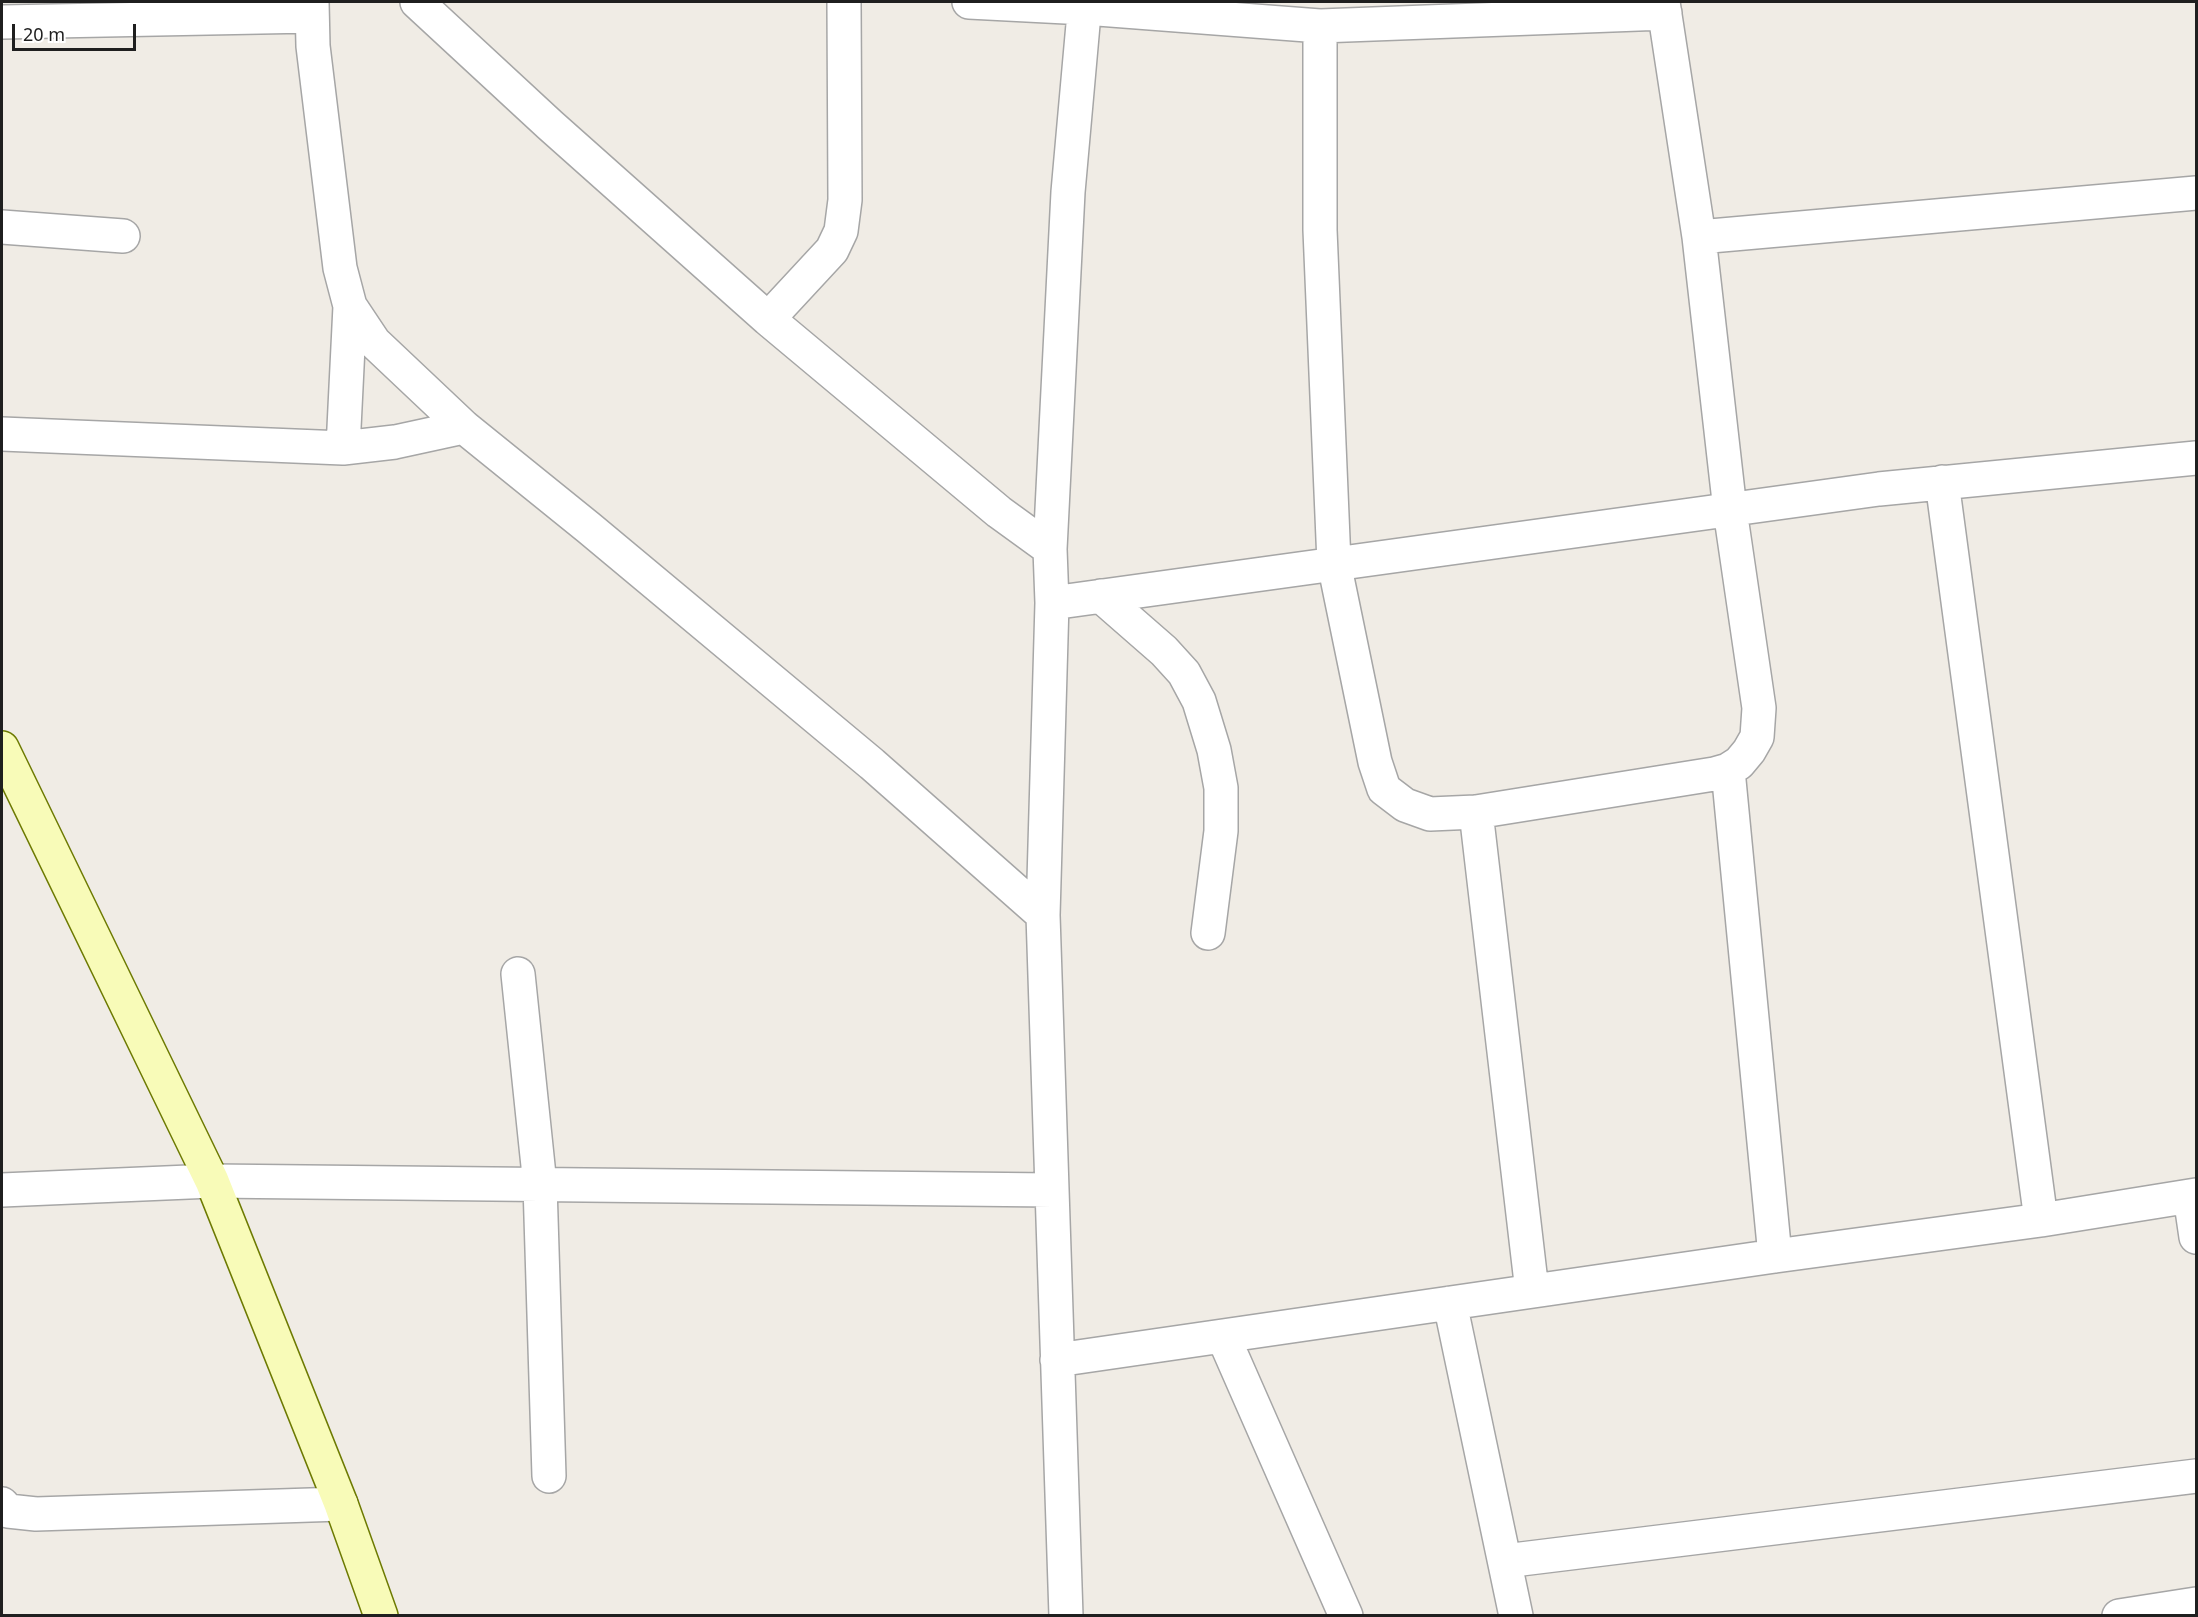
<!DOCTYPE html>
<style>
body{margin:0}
#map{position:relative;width:2198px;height:1617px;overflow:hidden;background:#f0ece5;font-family:"Noto Sans",sans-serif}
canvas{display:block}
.frame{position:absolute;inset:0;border:3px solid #1f1f1f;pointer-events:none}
.scale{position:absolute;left:12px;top:24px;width:124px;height:27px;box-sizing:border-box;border:3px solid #1f1f1f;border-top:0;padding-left:8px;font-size:18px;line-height:21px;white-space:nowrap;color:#1f1f1f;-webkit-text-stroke:4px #fff;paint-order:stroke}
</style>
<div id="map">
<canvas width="2198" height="1617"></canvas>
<div class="frame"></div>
<div class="scale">20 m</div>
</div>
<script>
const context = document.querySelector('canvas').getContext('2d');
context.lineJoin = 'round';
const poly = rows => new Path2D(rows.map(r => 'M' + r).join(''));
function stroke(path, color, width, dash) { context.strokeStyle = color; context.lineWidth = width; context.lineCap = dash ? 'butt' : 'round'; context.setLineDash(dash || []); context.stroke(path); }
const street = poly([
 [312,2,313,46,340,268,350,306,374,342,464,427,589,528,872,764,1043,915],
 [417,2,550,125,768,319,999,512,1050,549],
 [969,2,1085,8,1320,26,1320,230,1334,563,1375,762,1384,789,1405,805,1430,814,1476,812,1714,774,1728,770,1739,763,1749,751,1757,737,1759,708,1730,510,1699,237,1663,2],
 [2,22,312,16],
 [1320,26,1665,13],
 [2,227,123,236],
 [1699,237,2196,193],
 [350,306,343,448,395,442,464,427],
 [768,319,832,250,841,231,845,200,844,2],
 [2,434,343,448],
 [1942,482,2041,1220],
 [1101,596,1164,651,1184,673,1199,701,1214,750,1221,788,1221,831,1208,933],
 [1052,603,1879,489,2196,458],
 [1728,770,1775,1256],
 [1476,812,1532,1291],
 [518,974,540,1185,549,1476],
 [2,1190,212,1181,1052,1190],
 [2190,1196,2196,1237],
 [1450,1303,1516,1616],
 [1223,1336,1346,1616],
 [1057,1360,1775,1256,2041,1220,2196,1195],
 [2,1504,8,1511,36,1514,341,1504],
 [1505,1561,2196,1476],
 [1066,1616,1043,915,1052,603,1050,549,1068,192,1085,2],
 [2119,1616,2196,1604]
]);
const secondary = poly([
 [2,748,212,1181,341,1504,381,1616]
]);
stroke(street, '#a6a6a6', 36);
stroke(secondary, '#6d7a02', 36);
stroke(street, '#fff', 33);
stroke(secondary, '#f8fbb8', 33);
</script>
